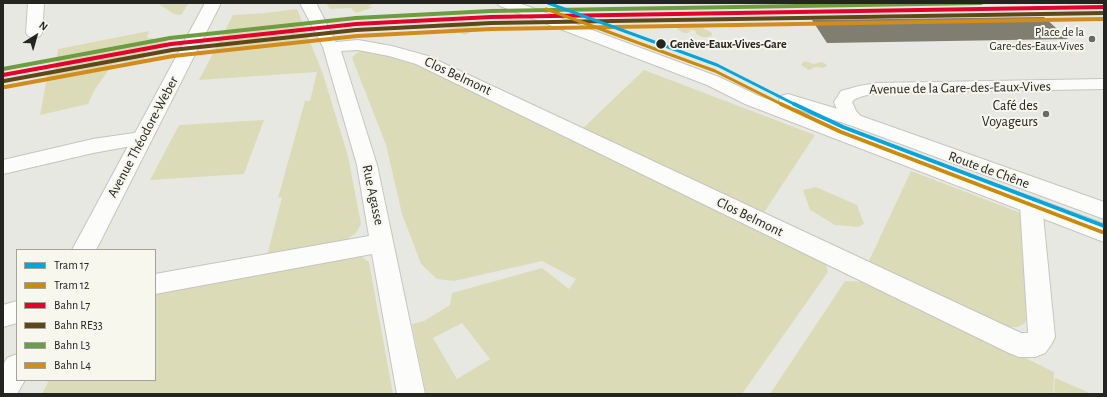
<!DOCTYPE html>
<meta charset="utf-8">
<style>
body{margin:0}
#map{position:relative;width:1107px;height:397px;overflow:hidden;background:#e8e8e2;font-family:"Alegreya Sans",sans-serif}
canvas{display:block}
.frame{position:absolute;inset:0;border:4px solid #242421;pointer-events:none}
.legend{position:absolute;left:16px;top:249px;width:140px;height:132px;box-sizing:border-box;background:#f7f7ed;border:1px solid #a3a39b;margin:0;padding:5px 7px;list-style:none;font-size:12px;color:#242421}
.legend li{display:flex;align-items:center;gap:8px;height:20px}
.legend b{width:20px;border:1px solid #a3a39b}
.north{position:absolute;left:16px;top:16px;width:40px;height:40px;-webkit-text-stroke:3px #f7f7ed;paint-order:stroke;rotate:37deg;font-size:11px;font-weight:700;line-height:16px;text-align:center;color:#242421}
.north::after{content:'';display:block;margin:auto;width:14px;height:18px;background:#242421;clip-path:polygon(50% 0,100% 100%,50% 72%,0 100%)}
</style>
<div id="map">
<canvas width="1107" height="397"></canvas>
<div class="frame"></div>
<ul class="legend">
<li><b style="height:5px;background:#02a5dd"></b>Tram 17</li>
<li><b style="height:5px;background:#cb8a07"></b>Tram 12</li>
<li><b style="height:5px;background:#e4002b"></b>Bahn L7</li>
<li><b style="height:5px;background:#5f4817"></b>Bahn RE33</li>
<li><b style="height:5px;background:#6c9d40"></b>Bahn L3</li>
<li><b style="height:5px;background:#d38c1b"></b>Bahn L4</li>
</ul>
<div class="north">N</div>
</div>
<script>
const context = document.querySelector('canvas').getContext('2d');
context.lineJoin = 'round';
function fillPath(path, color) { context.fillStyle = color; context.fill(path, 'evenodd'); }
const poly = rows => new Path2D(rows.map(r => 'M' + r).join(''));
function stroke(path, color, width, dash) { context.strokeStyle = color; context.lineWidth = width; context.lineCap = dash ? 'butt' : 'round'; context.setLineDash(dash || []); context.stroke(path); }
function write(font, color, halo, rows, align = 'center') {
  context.font = font + ' "Alegreya Sans",sans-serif'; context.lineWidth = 4; context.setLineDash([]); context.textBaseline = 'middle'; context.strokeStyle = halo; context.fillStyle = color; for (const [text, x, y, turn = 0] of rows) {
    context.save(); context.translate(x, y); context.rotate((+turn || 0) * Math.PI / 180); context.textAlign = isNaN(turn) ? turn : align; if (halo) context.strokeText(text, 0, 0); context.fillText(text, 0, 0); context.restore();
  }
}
const green = poly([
 [157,3,189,3,181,15,174,14],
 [326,3,375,3,368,7,374,7,356,13,351,8,330,9],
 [297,9,323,74,348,156,361,224,356,233,342,243,267,256,282,197,278,198,305,101,310,101,317,72,199,80,233,15,265,13],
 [477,22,481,25,465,35,436,23],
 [691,24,702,25,704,29,711,32,712,35,710,37,702,37,696,34,696,31,691,30,688,33,684,33,677,29,681,26,688,27],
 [149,31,147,38,153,38,153,41,168,39,161,49,145,51,144,61,120,62,112,65,94,91,88,104,40,115,48,72,55,71,58,49],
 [370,50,424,64,825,261,828,272,742,394,426,394,412,324,424,321,450,305,452,293,542,268,569,289,576,279,542,261,454,281,437,279,421,264,402,214,386,145,352,58,355,54,361,51],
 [462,323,490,359,457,379,433,338],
 [804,61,814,64,821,62,826,64,827,66,823,68,816,67,809,70,801,65],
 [644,70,815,135,763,214,583,128],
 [264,120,244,174,150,180,179,125],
 [911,171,1021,213,1027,319,1024,324,1017,327,1005,327,868,263],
 [816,187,857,205,864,224,858,227,835,225,810,210,803,190],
 [359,255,369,262,393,394,42,394,49,380,155,380,155,289],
 [845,281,871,282,1054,372,1053,394,770,394],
 [1055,378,1092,394,1054,394]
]);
const building = poly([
 [1044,17,1068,39,827,43,812,20]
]);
const street = poly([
 [28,3,44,3,42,33,40,36,34,38,28,36,26,33,28,3],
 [300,3,316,3,336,42,358,40,392,46,428,56,1021,333,1028,333,1020,205,1023,199,1031,197,1039,199,1042,205,1055,337,1051,345,1045,353,1035,357,1019,357,1009,353,416,64,389,56,358,50,341,51,377,165,425,394,397,394,372,254,155,294,155,274,369,236,357,165,323,47,300,3],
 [1104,79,1104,89,877,93,863,96,855,99,852,102,856,111,864,120,861,124,854,126,847,124,840,117,834,102,841,91,859,86,877,83,1104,79],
 [141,132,148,133,151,138,148,143,93,153,3,174,3,160,93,139,141,132],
 [17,301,17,323,3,327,3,305,17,301]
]);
const secondary = poly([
 [205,3,221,3,96,250,72,250,205,3],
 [497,3,519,3,719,77,759,96,1104,224,1104,242,745,104,707,85,500,6,497,3],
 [788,94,861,116,1104,202,1104,219,847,124,781,104,779,100,781,96,788,94],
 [17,354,17,380,25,380,17,394,3,394,3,365,7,358,17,354]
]);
const rail1 = poly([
 [3,75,171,44,356,24,491,17,1104,7]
]);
const rail2 = poly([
 [4,81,172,50,356,30,491,23,1104,13]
]);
const rail3 = poly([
 [3,69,170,38,356,18,491,11,981,3]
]);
const rail4 = poly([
 [5,87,173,56,357,36,491,29,1104,19]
]);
const tram1Far1 = poly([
 [548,3,717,65,796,105]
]);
const tram1 = poly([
 [794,104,843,127,1104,226]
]);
const tram2Far1 = poly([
 [546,9,715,71,783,105]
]);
const tram2 = poly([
 [781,104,841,132,1102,232]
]);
const markers = [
 [1092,39,4,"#696965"],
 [661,44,5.5,"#242421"],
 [1046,114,4,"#696965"]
];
const farPoinames = [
 ["Place de la",1084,32],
 ["Gare-des-Eaux-Vives",1084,46]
];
const farStopnames = [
 ["Genève-Eaux-Vives-Gare",670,44]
];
const streetNames = [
 ["Clos Belmont",458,76,25],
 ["Avenue de la Gare-des-Eaux-Vives",960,88,-1],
 ["Avenue Théodore-Weber",143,137,-62],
 ["Route de Chêne",989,170,20],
 ["Rue Agasse",373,195,78],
 ["Clos Belmont",750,217,26]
];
const poiNames = [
 ["Café des",1038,106],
 ["Voyageurs",1038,122]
];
fillPath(green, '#dcdbb8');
fillPath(building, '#7f7e71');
stroke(street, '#c5c5c1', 2);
stroke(secondary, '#c5c5c1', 2);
fillPath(street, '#fcfcfb');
fillPath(secondary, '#fcfcfb');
stroke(rail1, '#e4002b', 4);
stroke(rail2, '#5f4817', 4);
stroke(rail3, '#6c9d40', 4);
stroke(rail4, '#d38c1b', 4);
stroke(tram1Far1, '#02a5dd', 3);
stroke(tram1, '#02a5dd', 4);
stroke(tram2Far1, '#cb8a07', 3);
stroke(tram2, '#cb8a07', 4);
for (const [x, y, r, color] of markers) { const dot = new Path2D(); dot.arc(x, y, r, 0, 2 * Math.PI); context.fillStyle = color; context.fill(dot); stroke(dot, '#f7f7ed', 1.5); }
write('12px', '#242421', '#f7f7ed', farPoinames, 'right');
write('bold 12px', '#242421', '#f7f7ed', farStopnames, 'left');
write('14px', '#242421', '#f7f7ed', streetNames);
write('14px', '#242421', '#f7f7ed', poiNames, 'right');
</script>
